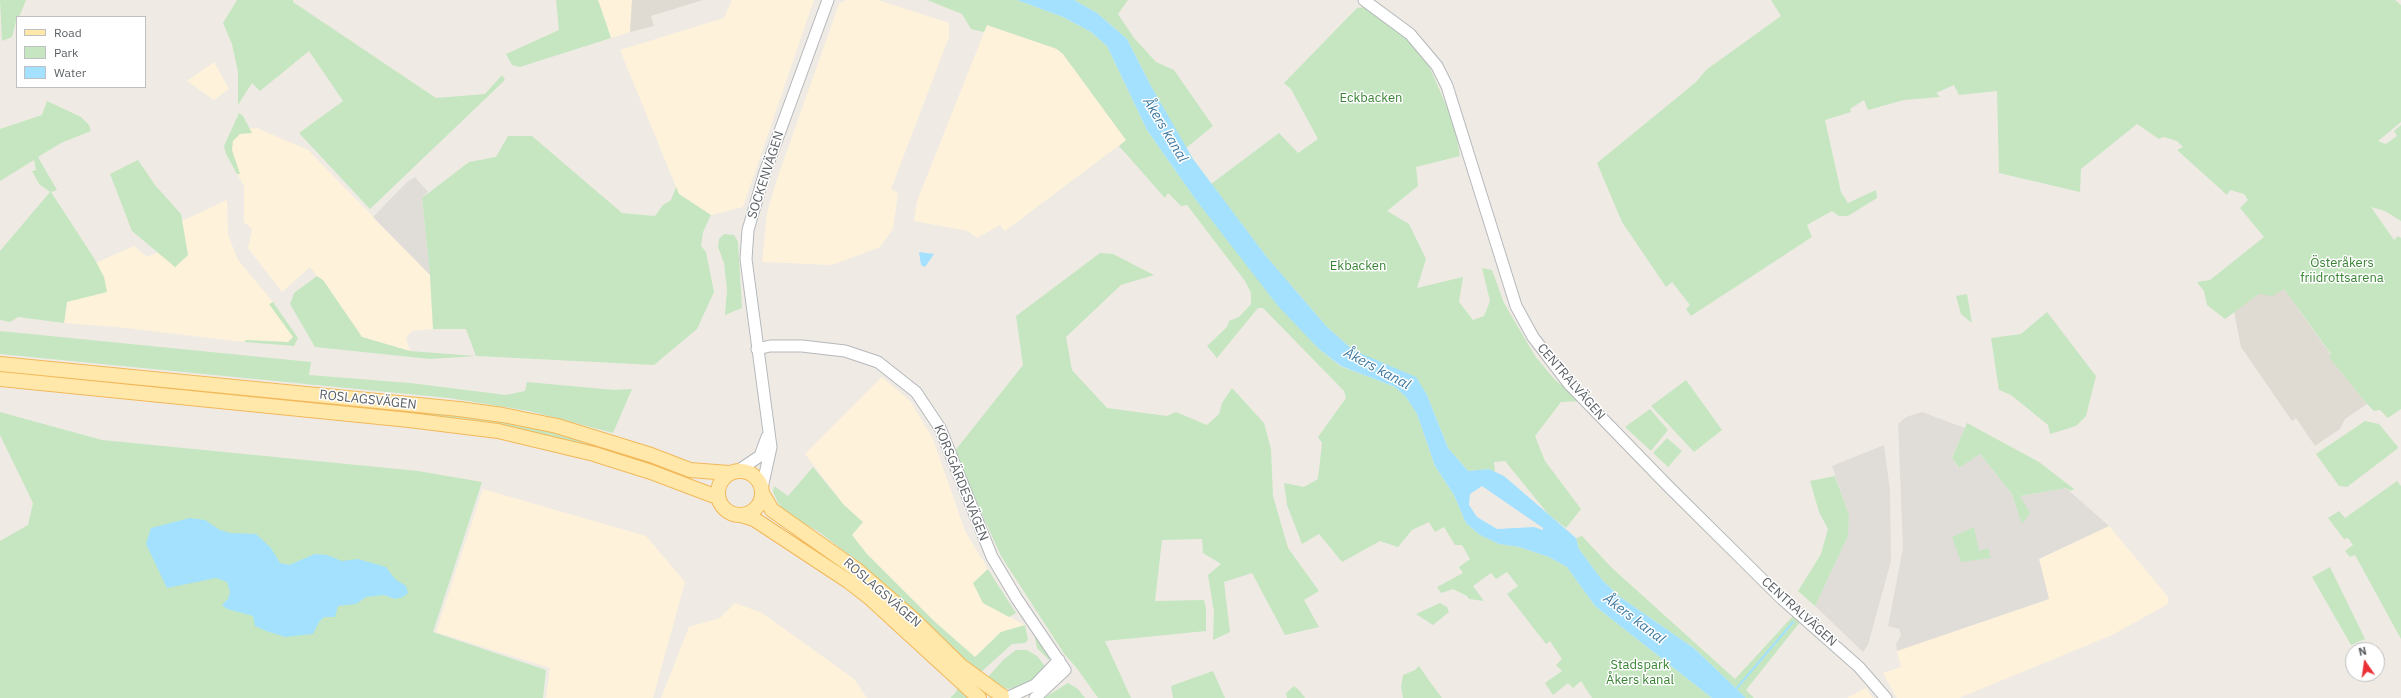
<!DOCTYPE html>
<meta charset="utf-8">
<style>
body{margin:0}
#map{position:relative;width:2401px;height:698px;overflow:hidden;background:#efebe4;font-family:"IBM Plex Sans",sans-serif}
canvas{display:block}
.legend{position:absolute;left:16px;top:16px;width:130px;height:72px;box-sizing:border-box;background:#fff;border:1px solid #bec0c1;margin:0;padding:5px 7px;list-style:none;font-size:12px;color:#5c6165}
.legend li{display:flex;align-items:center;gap:8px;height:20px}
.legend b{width:20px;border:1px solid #bec0c1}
.north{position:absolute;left:2345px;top:642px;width:40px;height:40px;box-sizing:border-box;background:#fff;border:1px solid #bec0c1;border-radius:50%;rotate:347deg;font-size:11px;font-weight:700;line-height:16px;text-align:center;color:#5c6165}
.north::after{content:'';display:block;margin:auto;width:14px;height:18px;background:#ea3034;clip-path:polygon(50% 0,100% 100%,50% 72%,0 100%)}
</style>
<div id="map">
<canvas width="2401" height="698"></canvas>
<ul class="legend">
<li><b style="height:5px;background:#ffe8a9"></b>Road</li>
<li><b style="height:11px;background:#c5e6c1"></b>Park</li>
<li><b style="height:11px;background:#a4e1ff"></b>Water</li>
</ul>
<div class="north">N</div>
</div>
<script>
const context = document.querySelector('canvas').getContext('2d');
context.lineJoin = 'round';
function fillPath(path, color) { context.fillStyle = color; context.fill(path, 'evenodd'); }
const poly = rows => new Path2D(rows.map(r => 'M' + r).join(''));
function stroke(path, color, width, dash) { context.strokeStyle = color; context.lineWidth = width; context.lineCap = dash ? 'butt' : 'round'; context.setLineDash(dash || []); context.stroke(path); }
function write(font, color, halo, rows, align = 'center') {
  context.font = font + ' "IBM Plex Sans",sans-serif'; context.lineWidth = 3; context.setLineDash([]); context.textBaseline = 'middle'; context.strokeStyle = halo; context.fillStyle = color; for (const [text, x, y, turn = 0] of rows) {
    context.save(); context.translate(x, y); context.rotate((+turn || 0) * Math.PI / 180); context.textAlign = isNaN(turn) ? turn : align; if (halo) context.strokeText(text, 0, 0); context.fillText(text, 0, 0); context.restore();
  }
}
const commercial = poly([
 [598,0,632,0,630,32,611,38],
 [732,0,814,0,743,207,711,215,679,194,620,50,724,18],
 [847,0,878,0,949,23,949,37,891,189,898,193,893,229,880,247,832,265,762,262,767,213,777,179,839,4],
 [987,25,1057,49,1063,54,1126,140,1005,231,1000,225,977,238,968,231,914,221,917,201],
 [214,62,229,89,214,100,187,81],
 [257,128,308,150,430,275,433,329,412,331,406,338,410,351,362,337,323,280,317,276,310,267,282,292,248,248,252,229,244,222,244,186,226,154,227,145,242,129],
 [227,200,228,235,238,260,273,302,270,305,293,337,288,342,247,340,244,342,117,327,64,323,67,302,104,277,96,263,134,246,147,257,159,252,175,267,188,255,182,221],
 [882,377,910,401,933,439,965,531,988,569,973,583,983,603,1025,625,1001,632,975,657,935,622,867,554,852,535,862,522,844,505,805,454],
 [483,489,646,536,685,582,653,698,546,698,550,668,436,632],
 [2109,526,2168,597,2168,604,2112,635,1959,698,1897,698,1883,673,1901,667,1897,651,2049,599,2039,559],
 [735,603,762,613,854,679,867,698,661,698,689,627,720,618],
 [1866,688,1873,698,1847,698]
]);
const industrial = poly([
 [415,177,428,192,422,198,430,275,373,217,407,182],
 [1922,412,1965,428,1952,457,1958,468,1980,454,2012,494,2022,523,2020,496,2066,488,2109,526,2039,559,2049,599,1897,651,1896,644,1901,635,1899,629,1888,626,1903,548,1898,424,1906,417],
 [1884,445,1890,490,1891,561,1868,645,1863,652,1815,606,1848,536,1849,515,1832,466]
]);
const education = poly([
 [632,0,703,0,651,16,654,26,630,32],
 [2284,289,2331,355,2329,357,2331,360,2367,404,2345,419,2340,429,2315,446,2296,418,2292,421,2241,347,2234,312,2259,294]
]);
const green = poly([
 [0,0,26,0,19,17,17,17,12,37,2,41],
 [237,0,293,0,293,2,436,98,485,94,502,75,505,80,370,209,299,133,343,101,309,51,260,91,252,83,238,105,238,72,232,44,223,23],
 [556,0,598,0,611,38,520,67,512,65,506,54,559,30],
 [927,0,1017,0,1063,17,1091,32,1107,46,1147,130,1196,200,1319,349,1340,366,1395,387,1406,397,1417,414,1435,466,1454,495,1466,523,1480,535,1499,544,1519,547,1549,557,1567,567,1595,606,1712,698,1592,698,1581,681,1573,688,1568,683,1553,695,1545,683,1562,671,1556,665,1562,659,1550,641,1546,644,1507,594,1518,586,1507,572,1496,579,1491,573,1473,586,1484,601,1469,599,1467,596,1453,589,1441,593,1437,587,1463,573,1459,567,1470,559,1462,545,1455,545,1444,527,1435,532,1429,522,1412,530,1398,547,1380,541,1342,562,1319,534,1302,544,1287,505,1284,483,1304,487,1318,479,1322,443,1318,437,1346,398,1344,391,1263,308,1258,308,1217,358,1207,346,1227,327,1229,321,1239,317,1251,304,1251,293,1245,281,1187,205,1181,206,1168,193,1165,198,1119,146,1126,140,1063,54,1057,49,987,25,984,32,971,29,962,14],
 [1074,0,1128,0,1118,14,1134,38,1156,62,1174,70,1213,126,1186,148,1151,86,1127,39,1097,13],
 [1771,0,2395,0,2401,5,2401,122,2378,141,2386,144,2397,136,2394,131,2401,125,2401,221,2385,211,2371,207,2394,240,2398,236,2401,238,2401,409,2388,418,2380,410,2374,411,2367,404,2331,360,2329,357,2331,354,2284,289,2272,296,2259,294,2225,319,2207,305,2204,291,2197,282,2210,280,2264,237,2240,208,2248,200,2244,194,2230,190,2227,195,2177,150,2183,147,2177,141,2164,137,2159,139,2137,124,2081,169,2080,192,1999,173,1997,91,1959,95,1954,85,1936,93,1940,97,1904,100,1868,110,1864,100,1850,109,1851,112,1825,120,1841,192,1848,203,1876,190,1877,198,1848,216,1839,216,1832,211,1807,225,1812,237,1691,316,1686,309,1690,305,1672,282,1666,287,1622,222,1597,163,1696,82,1706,70,1781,16],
 [1364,7,1400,32,1427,61,1455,126,1460,156,1416,167,1418,186,1387,211,1409,224,1426,259,1417,288,1463,277,1459,302,1473,320,1484,316,1490,301,1482,268,1492,270,1504,303,1535,356,1555,380,1582,401,1561,402,1535,436,1545,461,1581,509,1566,528,1549,515,1505,461,1494,462,1495,472,1489,469,1468,471,1448,448,1427,395,1353,350,1327,327,1266,256,1211,184,1279,133,1298,153,1318,139,1291,89,1284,83,1357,8],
 [47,101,81,117,89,125,91,131,61,143,38,157,57,190,51,192,94,258,104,277,107,292,67,302,64,323,18,317,10,322,0,320,0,251,50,192,39,184,32,171,36,170,34,160,0,181,0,129,42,115],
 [239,113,243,116,252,133,240,134,233,141,232,150,240,174,237,174,226,154,224,146],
 [508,136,532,136,622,213,655,216,663,205,671,200,676,187,679,194,711,215,703,232,701,246,706,252,714,292,697,329,654,365,477,356,430,359,315,347,290,304,294,293,317,276,323,280,362,337,410,351,476,356,466,329,433,329,430,275,422,198,469,162,496,157],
 [138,160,155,185,181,214,188,255,175,267,132,231,110,174],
 [724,234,734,235,738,242,742,308,725,315,727,290,724,263,718,247,719,239],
 [1100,253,1113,254,1154,275,1121,285,1066,337,1072,370,1107,408,1167,416,1176,412,1207,425,1219,414,1222,403,1232,388,1264,423,1271,449,1273,496,1288,548,1319,591,1304,600,1319,627,1285,635,1252,573,1224,582,1230,632,1213,640,1214,612,1208,575,1221,564,1203,553,1202,539,1162,540,1155,601,1204,600,1206,609,1206,631,1105,641,1131,698,1098,698,1076,667,1065,655,1001,556,954,452,1023,365,1016,316],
 [1967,294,1972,323,1961,314,1956,296],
 [273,302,298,338,294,346,244,342,246,340,288,342,293,337,269,304],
 [2047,312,2096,376,2086,416,2076,426,2050,434,2048,425,2011,395,1999,390,1991,338,2021,334],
 [0,331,311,362,309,375,410,383,506,395,525,391,527,382,614,390,632,389,613,433,529,411,449,398,0,354],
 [0,368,464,414,576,436,652,462,670,471,595,447,491,422,348,406,0,372],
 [1686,380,1722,430,1694,452,1651,406],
 [1650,409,1668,430,1651,451,1625,427],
 [0,412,102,440,418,471,482,482,433,632,546,670,543,698,0,698,0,541,28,525,33,503,0,435],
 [2365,421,2379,424,2398,447,2397,449,2347,487,2339,486,2316,454],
 [1967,423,2039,462,2074,489,2071,491,2066,488,2020,496,2030,513,2022,524,2012,494,1980,454,1959,468,1952,458],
 [1667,438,1682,451,1668,467,1653,453],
 [813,467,844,505,863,522,852,535,867,554,935,622,975,657,1001,632,1025,625,1028,640,1025,643,1012,644,980,673,864,566,819,532,786,513,778,503,773,492,774,486,788,496],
 [1835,476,1849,515,1848,536,1815,606,1798,591,1821,554,1828,529,1819,512,1810,481],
 [2397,481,2401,486,2401,639,2355,555,2350,557,2345,551,2353,545,2348,538,2344,539,2328,518,2339,511,2345,518],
 [1974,527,1979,551,1988,548,1991,558,1961,562,1952,537],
 [1582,536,1612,568,1735,679,1793,616,1801,621,1746,690,1754,698,1746,698,1695,649,1620,597,1602,580,1579,549,1576,538],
 [2330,567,2365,639,2351,645,2312,577],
 [988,569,994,579,1016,613,1009,617,983,603,973,583],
 [1440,603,1447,607,1449,612,1433,625,1416,614],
 [1033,628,1052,656,1049,660,1037,648],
 [1016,650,1027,650,1037,656,1045,666,1037,677,1020,688,1007,689,987,678,1004,659],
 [1419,666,1430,682,1442,698,1403,698,1401,687,1403,675,1415,670],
 [1213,671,1225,698,1173,698,1171,686],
 [1068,683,1078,689,1085,698,1044,698],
 [1294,686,1300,691,1305,698,1287,698,1286,693],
 [958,687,973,698,950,698,956,692]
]);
const water = poly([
 [1017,0,1074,0,1097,13,1127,39,1151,86,1193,159,1266,256,1327,327,1353,350,1416,377,1427,395,1448,448,1468,471,1489,469,1504,476,1576,538,1579,549,1602,580,1620,597,1695,649,1746,698,1712,698,1595,606,1567,567,1549,557,1519,547,1499,544,1480,535,1466,523,1454,495,1435,466,1417,414,1406,397,1395,387,1341,366,1319,349,1278,306,1196,200,1147,130,1107,46,1091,32,1063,17],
 [1482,486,1543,528,1543,530,1534,527,1497,529,1477,517,1469,505,1470,494],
 [919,252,934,254,925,267,921,265],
 [190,518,205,520,220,530,230,533,256,534,271,548,280,563,289,565,315,554,327,555,342,561,358,559,386,567,395,579,406,586,408,593,403,597,395,599,384,595,366,597,356,604,338,606,335,617,324,617,319,622,313,634,285,637,266,631,255,626,253,616,227,609,222,605,228,599,230,592,227,582,216,578,167,588,146,544,151,528]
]);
const stream = poly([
 [1736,689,1793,622]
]);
const tertiary = poly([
 [1364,0,1410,34,1437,66,1447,86,1516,306,1533,337,1569,384,1668,486,1782,599,1859,667,1886,698],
 [757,349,770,346,802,346,845,351,878,362,916,392,940,428,992,557,1017,599,1065,670,1035,698],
 [739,470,760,456,767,437],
 [762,488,771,447,746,259,748,230,765,172,828,0],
 [1009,697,1035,685,1059,660]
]);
const primary = poly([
 [0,364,459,409,503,415,557,426,651,455,690,470,729,473],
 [0,379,409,420,498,431,594,454,651,472,717,497],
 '718 493a22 22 0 1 1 44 0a22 22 0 1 1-44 0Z',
 [762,493,772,510,857,570,911,617,961,666,1002,696],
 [741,515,754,519,848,581,870,598,979,698]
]);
const parkNames = [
 ["Eckbacken",1371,98],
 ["Österåkers",2342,263],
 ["friidrottsarena",2342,278],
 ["Ekbacken",1358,266],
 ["Stadspark",1640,665],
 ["Åkers kanal",1640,680]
];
const streetNames = [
 ["SOCKENVÄGEN",766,175,-72],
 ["CENTRALVÄGEN",1571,382,49],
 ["ROSLAGSVÄGEN",368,400,6],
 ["KORSGÄRDESVÄGEN",961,483,68],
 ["ROSLAGSVÄGEN",882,593,41],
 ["CENTRALVÄGEN",1799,612,42]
];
const waterNames = [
 ["Åkers kanal",1165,130,59],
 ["Åkers kanal",1377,369,28],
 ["Åkers kanal",1634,619,37]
];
fillPath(commercial, '#fef2da');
fillPath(industrial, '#e0ddd9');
fillPath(education, '#dfdad2');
fillPath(green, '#c5e6c1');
fillPath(water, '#a4e1ff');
stroke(stream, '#a4e1ff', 2);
stroke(tertiary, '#b5b8bb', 13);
stroke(primary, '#f2b85a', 16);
stroke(tertiary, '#fff', 11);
stroke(primary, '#ffe8a9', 14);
write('13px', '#398434', '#fff', parkNames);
write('13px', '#5c6165', '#fff', streetNames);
write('italic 14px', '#3b77a0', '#fff', waterNames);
</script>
